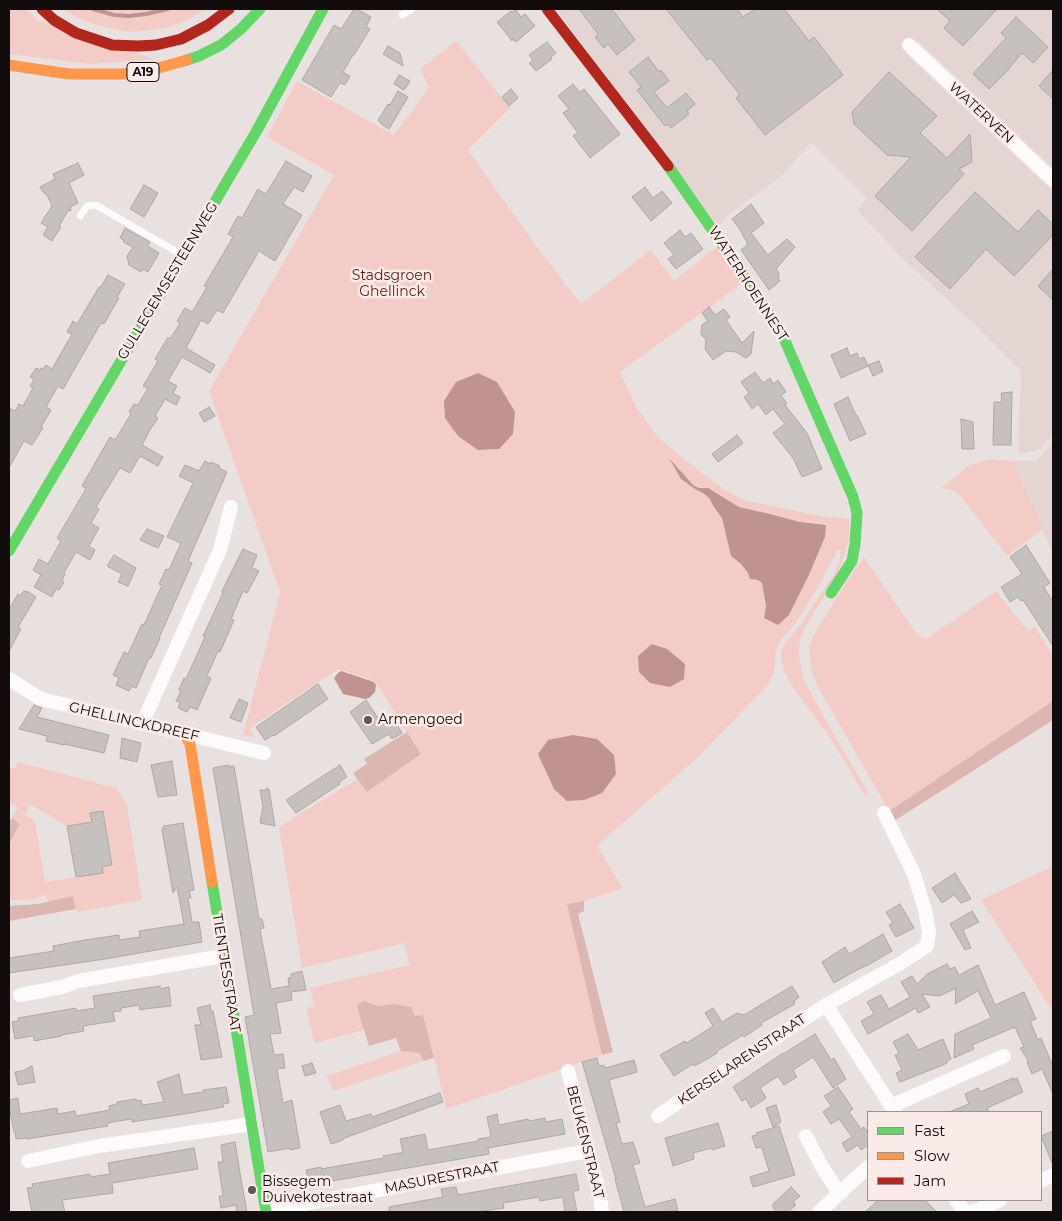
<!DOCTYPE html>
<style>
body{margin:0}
#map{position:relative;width:1062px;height:1221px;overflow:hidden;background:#e9e1e0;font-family:Montserrat,sans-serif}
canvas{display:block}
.frame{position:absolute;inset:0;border:10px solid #120d0c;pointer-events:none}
.legend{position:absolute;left:867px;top:1111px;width:175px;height:90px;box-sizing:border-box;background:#faebe9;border:1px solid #9d9291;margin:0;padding:6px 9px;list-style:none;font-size:15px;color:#120d0c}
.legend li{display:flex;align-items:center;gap:10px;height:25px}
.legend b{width:25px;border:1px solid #9d9291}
</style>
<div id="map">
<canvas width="1062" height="1221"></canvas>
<div class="frame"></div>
<ul class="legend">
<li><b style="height:6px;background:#63d668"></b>Fast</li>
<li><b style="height:6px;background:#ff974d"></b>Slow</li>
<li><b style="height:6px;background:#b3261e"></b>Jam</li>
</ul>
</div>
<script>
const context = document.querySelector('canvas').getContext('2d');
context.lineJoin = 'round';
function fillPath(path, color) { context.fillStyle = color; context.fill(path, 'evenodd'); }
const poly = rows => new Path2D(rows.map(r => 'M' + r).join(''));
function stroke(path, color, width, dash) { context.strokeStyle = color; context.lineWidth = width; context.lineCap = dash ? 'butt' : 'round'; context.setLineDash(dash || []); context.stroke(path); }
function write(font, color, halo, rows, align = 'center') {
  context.font = font + ' Montserrat,sans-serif'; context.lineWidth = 5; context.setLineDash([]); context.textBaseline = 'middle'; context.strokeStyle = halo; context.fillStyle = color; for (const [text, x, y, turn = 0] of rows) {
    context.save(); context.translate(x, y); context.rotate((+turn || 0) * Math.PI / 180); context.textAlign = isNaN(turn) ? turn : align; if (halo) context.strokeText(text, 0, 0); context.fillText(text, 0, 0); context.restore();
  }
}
const built = poly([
 [556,9,1053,9,1053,168,917,40,905,53,1053,191,1053,435,1039,450,1018,453,1021,371,975,325,901,257,857,210,867,198,811,142,783,175,729,214,718,226],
 [1053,443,1053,554,1013,461,1036,461]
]);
const green = poly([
 [9,9,26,9,36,19,154,59,90,64,9,54],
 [64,9,206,9,188,20,169,27,153,30,133,32,118,30,97,25,76,17],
 [456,41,510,108,468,150,537,247,581,304,651,250,674,281,719,245,744,282,620,372,636,407,657,436,680,456,723,489,744,500,820,516,849,519,849,540,837,576,804,629,801,637,799,649,800,663,803,678,819,708,869,795,866,797,829,736,791,685,784,670,781,656,782,649,788,640,801,624,834,574,839,562,841,551,837,549,834,557,817,589,797,621,781,640,776,651,774,672,768,685,697,758,597,846,623,888,584,901,567,904,602,1055,447,1109,423,1015,415,1016,411,1007,394,1004,379,1006,369,1002,357,1007,364,1030,315,1043,306,1009,315,1006,310,988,410,965,404,943,302,968,279,828,294,817,358,779,367,792,421,754,375,681,338,669,250,728,254,737,243,735,280,592,209,391,334,175,267,137,297,81,394,135,429,88,420,69],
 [671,461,677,467,685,477,693,485,699,488,708,488,739,507,770,514,800,522,826,525,825,537,809,575,789,615,764,618,766,606,762,583,758,580,750,579,748,573,741,564,731,556,722,518,709,498,703,493,695,489,681,479],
 [991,459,1013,461,1043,529,1007,556,958,493,952,490,941,488,970,465],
 [864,557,918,636,926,639,996,591,1029,632,1035,626,1053,656,1053,701,889,811,818,687,812,672,810,660,809,646,815,633,849,578],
 [18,762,116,788,124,799,127,805,142,900,77,912,73,896,47,902,46,895,35,899,9,900,9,844,20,824,12,818,18,807,9,802,9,766,14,769],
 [30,804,67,826,92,822,91,813,104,811,113,865,102,867,102,873,45,882,35,821,25,815],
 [1053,866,1053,1012,981,900],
 [401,1051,420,1053,423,1061,333,1091,327,1076]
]);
const forest = poly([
 [1053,701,1053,720,894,821,889,811],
 [407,732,421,754,367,792,353,773,367,764,364,759],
 [12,818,20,824,9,844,9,823],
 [73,896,76,909,9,921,9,906,38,904],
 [584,901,584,911,578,914,613,1052,602,1055,567,904],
 [364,1001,379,1006,394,1004,411,1007,415,1016,423,1015,434,1058,423,1061,420,1053,401,1051,396,1038,369,1046,357,1007,359,1004]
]);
const water = poly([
 [478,373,497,382,515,412,513,434,499,449,478,450,458,436,445,418,444,401,456,382],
 [669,458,693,485,699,488,708,488,739,507,770,514,800,522,826,525,825,537,809,575,789,615,778,625,764,618,766,606,762,583,758,580,750,579,748,573,741,564,731,556,722,518,714,507,709,498,703,493,695,489,681,479],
 [652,644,667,649,685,664,684,679,670,687,650,683,639,672,638,656],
 [341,671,374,682,376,685,375,692,369,698,365,699,343,694,334,678,338,673],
 [573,735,597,739,614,755,616,774,602,793,584,800,567,801,554,789,538,754,548,740]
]);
const stream = poly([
 [93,9,114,15,129,16,146,14,168,9]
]);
const building = poly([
 [354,9,357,9,371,17,366,27,370,29,354,55,353,55,343,72,350,76,345,85,340,83,331,97,302,80,334,25,341,29,354,9],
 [579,9,612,9,635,40,617,55,608,44,604,48,595,37,598,34,579,9],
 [666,9,737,9,743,17,755,9,784,9,809,41,814,37,843,75,765,135,736,98,740,95,711,58,707,60,666,9],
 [937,9,997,9,963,46,944,28,950,21,937,9],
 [516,10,521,17,525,14,535,26,516,42,513,39,512,41,497,22,511,11,512,12,516,10],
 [1016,17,1048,47,1033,63,1022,53,1010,67,1010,68,989,89,973,74,1006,38,1001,33,1016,17],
 [547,42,556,53,551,57,552,59,536,71,529,63,533,60,529,55,547,42],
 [388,46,400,53,403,66,383,54,388,46],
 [648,57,659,72,661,70,669,81,654,92,667,108,686,93,695,104,687,111,689,114,671,128,668,124,665,126,637,90,641,87,629,72,648,57],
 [1053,70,1053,99,1039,86,1053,70],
 [889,72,937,116,920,133,947,158,970,134,972,162,959,169,964,174,912,231,875,196,911,157,887,155,854,124,852,112,889,72],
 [399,75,410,81,404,90,394,84,399,75],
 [573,84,580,92,584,89,620,134,590,158,573,136,578,133,563,113,569,109,558,96,573,84],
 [511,89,518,98,509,106,502,97,511,89],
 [398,91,408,97,389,129,381,124,381,123,378,120,388,104,390,105,398,91],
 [286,161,312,176,303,192,294,187,283,204,302,215,275,261,259,251,223,313,217,310,208,324,201,320,186,348,215,365,210,373,182,357,168,381,177,386,173,393,180,397,176,405,165,399,155,416,158,418,153,426,152,426,142,445,163,457,158,466,140,456,130,473,120,468,96,507,99,509,91,523,99,528,89,546,95,550,90,560,76,552,64,573,65,574,62,580,64,582,59,590,56,589,52,597,34,587,41,575,33,570,39,559,48,564,61,541,57,538,86,489,82,486,110,437,115,440,131,414,129,412,134,404,138,405,148,388,143,386,158,361,155,359,168,337,170,339,180,323,177,321,185,308,192,312,207,287,204,286,233,237,228,234,238,216,242,218,258,189,266,194,286,161],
 [78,163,84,175,69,183,78,203,70,207,71,210,68,211,59,226,61,227,52,241,43,235,48,227,41,223,52,206,47,195,43,192,40,187,55,179,53,174,78,163],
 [144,185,158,193,144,217,130,209,144,185],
 [645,187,653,198,662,191,672,203,651,221,632,197,645,187],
 [975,192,1018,232,1038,210,1053,224,1053,235,1014,276,986,249,950,289,915,257,975,192],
 [751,204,764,223,751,233,768,255,787,239,795,247,776,269,779,273,778,278,780,281,769,290,741,250,748,244,739,228,732,219,751,204],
 [125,228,150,242,148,246,159,253,148,272,143,269,141,272,129,265,127,256,133,247,123,242,124,240,120,238,125,228],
 [680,230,685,237,691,233,703,249,676,269,668,259,674,255,664,243,680,230],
 [1053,269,1053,300,1038,286,1053,269],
 [108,275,125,284,117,297,119,298,104,324,101,323,63,389,58,386,46,407,51,410,41,427,43,428,32,445,24,441,9,468,9,408,15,411,19,404,23,406,33,388,30,386,34,380,30,377,36,368,40,370,41,368,43,369,46,365,52,369,72,334,67,332,73,321,77,324,99,287,100,288,108,275],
 [709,307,715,315,724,309,730,317,726,320,742,343,754,331,751,354,746,358,736,352,726,351,713,360,705,349,706,340,701,334,702,325,708,321,702,313,709,307],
 [847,348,850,356,857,353,859,359,864,357,868,366,841,378,831,355,847,348],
 [879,361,883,371,873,376,868,365,879,361],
 [755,372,763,383,770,378,773,384,778,380,786,392,781,395,787,404,785,405,807,433,822,469,802,477,793,458,773,433,785,424,773,409,766,415,758,404,752,409,744,397,749,393,741,382,755,372],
 [1012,392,1011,445,993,445,994,402,1002,402,1001,393,1012,392],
 [848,397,853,409,856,415,857,415,866,434,850,441,834,404,848,397],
 [209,407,215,416,204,422,199,413,209,407],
 [961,419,973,422,974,449,962,449,961,419],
 [737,435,743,443,718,462,712,454,737,435],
 [205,461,210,464,211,462,220,466,219,468,227,472,188,561,192,563,159,638,160,638,151,658,149,658,136,688,132,686,129,691,116,685,119,678,113,675,124,652,128,654,142,624,144,625,162,585,159,584,166,569,169,570,181,543,167,537,193,483,179,476,185,465,199,471,205,461],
 [147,529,164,536,158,548,140,540,147,529],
 [1026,545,1050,583,1044,587,1053,602,1053,646,1023,600,1021,601,1018,597,1010,602,1001,587,1022,574,1010,557,1026,545],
 [243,549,257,555,252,568,259,571,247,593,243,591,231,619,234,620,220,652,218,651,207,676,211,678,197,710,190,707,187,712,178,708,180,702,176,701,181,691,179,690,184,678,186,679,191,668,205,637,203,636,223,593,222,592,224,587,243,549],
 [114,555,136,568,128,586,118,582,122,574,107,566,114,555],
 [24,591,26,592,27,591,36,597,18,627,21,629,9,651,9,609,18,594,20,596,24,591],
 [318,684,328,699,274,736,273,735,265,740,256,727,318,684],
 [239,699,248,703,241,722,230,718,239,699],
 [366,700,382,724,392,716,402,733,392,739,389,734,372,744,350,712,366,700],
 [34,705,42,708,37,717,109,735,104,753,64,744,64,745,46,741,47,736,19,729,34,705],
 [122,738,141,743,137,762,120,758,122,738],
 [172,761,177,795,158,797,151,765,172,761],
 [228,765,228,767,234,766,259,919,262,919,264,928,260,929,271,989,289,986,288,978,291,978,291,974,302,971,306,990,291,992,292,1000,276,1003,281,1033,270,1034,274,1055,283,1054,285,1068,277,1069,283,1103,292,1100,300,1148,290,1150,290,1148,268,1152,245,1017,254,1015,213,768,228,765],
 [340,765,347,777,339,782,340,784,296,813,286,800,340,765],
 [267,788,268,790,269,789,275,826,260,823,263,806,260,790,266,790,267,788],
 [103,811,112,865,102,867,103,873,76,877,67,826,92,822,90,813,103,811],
 [183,823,194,890,189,891,191,898,188,898,192,922,199,922,202,942,105,959,9,973,9,958,54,951,53,946,85,940,119,935,119,940,140,937,139,931,184,924,177,887,173,893,162,830,164,826,183,823],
 [955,873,971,899,961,903,954,895,942,903,932,888,955,873],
 [900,904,914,928,896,937,889,925,893,923,886,912,900,904],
 [972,911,979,922,963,930,971,948,965,950,950,924,972,911],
 [883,934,892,951,868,965,857,970,834,983,822,962,845,947,849,954,883,934],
 [947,964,950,969,955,967,959,975,978,965,995,1005,1024,992,1036,1019,1030,1021,1038,1040,1041,1038,1053,1066,1053,1094,1042,1069,1032,1074,1027,1062,1029,1062,1020,1048,1024,1047,1015,1027,972,1045,974,1049,954,1058,955,1034,991,1018,978,991,955,1004,956,988,940,996,922,994,930,1007,918,1013,916,1008,868,1034,861,1021,874,1014,867,1002,881,995,889,1009,910,997,901,982,912,976,917,984,927,974,947,964],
 [160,986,160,989,169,987,171,1006,145,1009,140,1010,139,1005,121,1008,121,1011,113,1012,115,1021,83,1026,84,1031,62,1035,62,1036,34,1041,34,1036,32,1036,15,1039,12,1022,18,1021,18,1018,76,1008,76,1011,95,1008,93,996,160,986],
 [792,986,799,997,794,1001,795,1004,761,1023,762,1025,744,1037,743,1035,717,1051,717,1053,709,1058,694,1066,693,1064,674,1076,660,1055,685,1041,687,1043,713,1026,705,1013,713,1008,722,1022,737,1013,744,1015,792,986],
 [210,1005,211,1011,213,1011,222,1057,201,1060,195,1025,201,1025,197,1008,210,1005],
 [815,1034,831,1060,834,1058,846,1079,833,1088,813,1057,793,1070,797,1077,784,1085,778,1076,760,1088,766,1098,751,1108,746,1099,742,1101,733,1087,783,1053,783,1054,815,1034],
 [908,1034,918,1050,943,1039,951,1059,947,1061,947,1063,943,1065,900,1082,896,1073,902,1070,895,1055,899,1053,893,1042,908,1034],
 [597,1058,599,1066,604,1065,605,1068,634,1060,637,1072,609,1080,620,1122,616,1123,622,1144,633,1142,640,1163,633,1165,645,1207,675,1199,678,1210,668,1212,624,1212,615,1179,616,1179,582,1062,597,1058],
 [312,1063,316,1073,305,1076,302,1066,312,1063],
 [32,1066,35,1082,18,1085,15,1072,22,1071,32,1066],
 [179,1074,183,1095,203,1092,203,1090,226,1087,229,1103,223,1104,224,1107,190,1113,132,1122,132,1119,112,1122,107,1124,108,1126,27,1139,27,1138,16,1139,15,1132,14,1132,10,1111,9,1111,9,1100,18,1098,20,1114,57,1108,58,1114,75,1111,76,1116,110,1110,109,1106,117,1104,117,1102,136,1099,137,1101,141,1100,142,1105,164,1102,157,1082,179,1074],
 [1013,1078,1013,1080,1017,1078,1023,1092,987,1108,989,1112,949,1112,969,1104,965,1094,978,1088,980,1092,1013,1078],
 [838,1087,853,1109,849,1112,861,1129,864,1127,868,1133,868,1145,861,1150,858,1145,847,1152,842,1143,852,1137,839,1119,831,1124,823,1112,831,1106,824,1096,838,1087],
 [440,1093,443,1102,342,1139,343,1140,331,1144,320,1112,340,1105,346,1121,371,1114,372,1117,440,1093],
 [776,1105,781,1122,773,1127,766,1108,776,1105],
 [497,1114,499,1125,528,1119,529,1121,545,1118,546,1122,562,1119,565,1134,488,1148,489,1154,309,1185,306,1170,321,1167,321,1169,384,1158,383,1156,400,1153,403,1152,400,1139,425,1134,428,1150,478,1141,478,1139,491,1137,487,1117,497,1114],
 [718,1123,725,1146,712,1150,712,1148,693,1153,694,1159,673,1166,665,1138,718,1123],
 [779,1126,795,1175,753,1187,750,1177,769,1171,762,1148,761,1148,761,1147,756,1148,752,1136,757,1135,756,1133,779,1126],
 [1053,1131,1053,1165,1041,1136,1053,1131],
 [235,1142,242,1185,247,1212,237,1212,236,1205,221,1208,219,1196,223,1196,218,1162,223,1162,221,1145,235,1142],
 [194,1148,198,1169,112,1183,113,1193,62,1200,65,1212,32,1212,27,1188,33,1187,32,1184,90,1174,91,1177,110,1174,108,1163,194,1148],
 [576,1174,579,1190,573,1191,577,1212,565,1212,563,1197,540,1201,539,1197,503,1203,504,1208,477,1212,389,1212,389,1207,443,1197,441,1189,456,1187,458,1195,576,1174],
 [791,1187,800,1196,793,1202,796,1205,788,1212,776,1212,773,1208,773,1204,791,1187],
 [878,1200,925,1200,937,1212,865,1212,878,1200]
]);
const lane = poly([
 [402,15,412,9],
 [80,216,87,206,96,205,182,255]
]);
const street = poly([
 [909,45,1053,180],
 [9,679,41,699,264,753],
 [142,724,220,550,231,507],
 [20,995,62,987,78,981,223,956],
 [826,1005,895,1112],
 [568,1071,600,1196,602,1212],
 [891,1106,1004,1056],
 [658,1116,715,1077,826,1005,901,963,927,946,929,932,925,910,914,874,884,813],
 [806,1136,821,1165,835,1187,841,1193],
 [28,1161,99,1146,252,1124],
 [1041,1181,1053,1175],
 [956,1200,965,1212],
 [266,1211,588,1151],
 [819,1212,868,1167],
 [973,1212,1000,1200]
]);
const fast = poly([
 [187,60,199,56,221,45,241,29,260,9],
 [668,166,736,264,782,334,853,497,857,513,855,544,852,561,831,593],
 [9,551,256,132,323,9],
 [212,882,266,1212]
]);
const slow = poly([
 [9,65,69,74,121,74,144,72,187,60],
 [184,734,190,744,212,882]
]);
const jam = poly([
 [42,9,54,20,76,33,112,45,138,46,156,45,181,39,208,25,229,9],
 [547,9,668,166]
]);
const markers = [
 [368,720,5,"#5d5756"],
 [252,1190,5,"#5d5756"]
];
const shields = [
 [143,72,32]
];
const shieldNames = [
 ["A19",143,72]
];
const streetNames = [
 ["WATERVEN",981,113,43],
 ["GULLEGEMSESTEENWEG",168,281,-59],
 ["WATERHOENNEST",748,284,57],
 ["GHELLINCKDREEF",134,722,13],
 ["TIENTJESSTRAAT",226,973,81],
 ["KERSELARENSTRAAT",742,1060,-34],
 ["BEUKENSTRAAT",585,1142,76],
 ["MASURESTRAAT",442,1178,-11]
];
const parkNames = [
 ["Stadsgroen",392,276],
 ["Ghellinck",392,292]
];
const poiNames = [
 ["Armengoed",378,720],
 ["Bissegem",262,1182],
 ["Duivekotestraat",262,1198]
];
fillPath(built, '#e4d4d2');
fillPath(green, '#f3ccc7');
fillPath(forest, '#dcb6b1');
fillPath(water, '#c0948e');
stroke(stream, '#c0948e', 4);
fillPath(building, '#c6c0bf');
stroke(building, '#ada7a6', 1);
stroke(lane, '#fcfafa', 7);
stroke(street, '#fcfafa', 14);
stroke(fast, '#63d668', 11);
stroke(slow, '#ff974d', 11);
stroke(jam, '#b3261e', 11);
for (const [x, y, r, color] of markers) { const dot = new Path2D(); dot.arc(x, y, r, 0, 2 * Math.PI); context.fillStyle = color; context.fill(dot); stroke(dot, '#faebe9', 2); }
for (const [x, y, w] of shields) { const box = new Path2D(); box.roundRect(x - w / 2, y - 9.5, w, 19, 4); context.fillStyle = '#faebe9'; context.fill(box); stroke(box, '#120d0c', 1); }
write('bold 12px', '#120d0c', null, shieldNames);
write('14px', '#120d0c', '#faebe9', streetNames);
write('14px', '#631815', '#faebe9', parkNames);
write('14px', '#120d0c', '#faebe9', poiNames, 'left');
</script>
